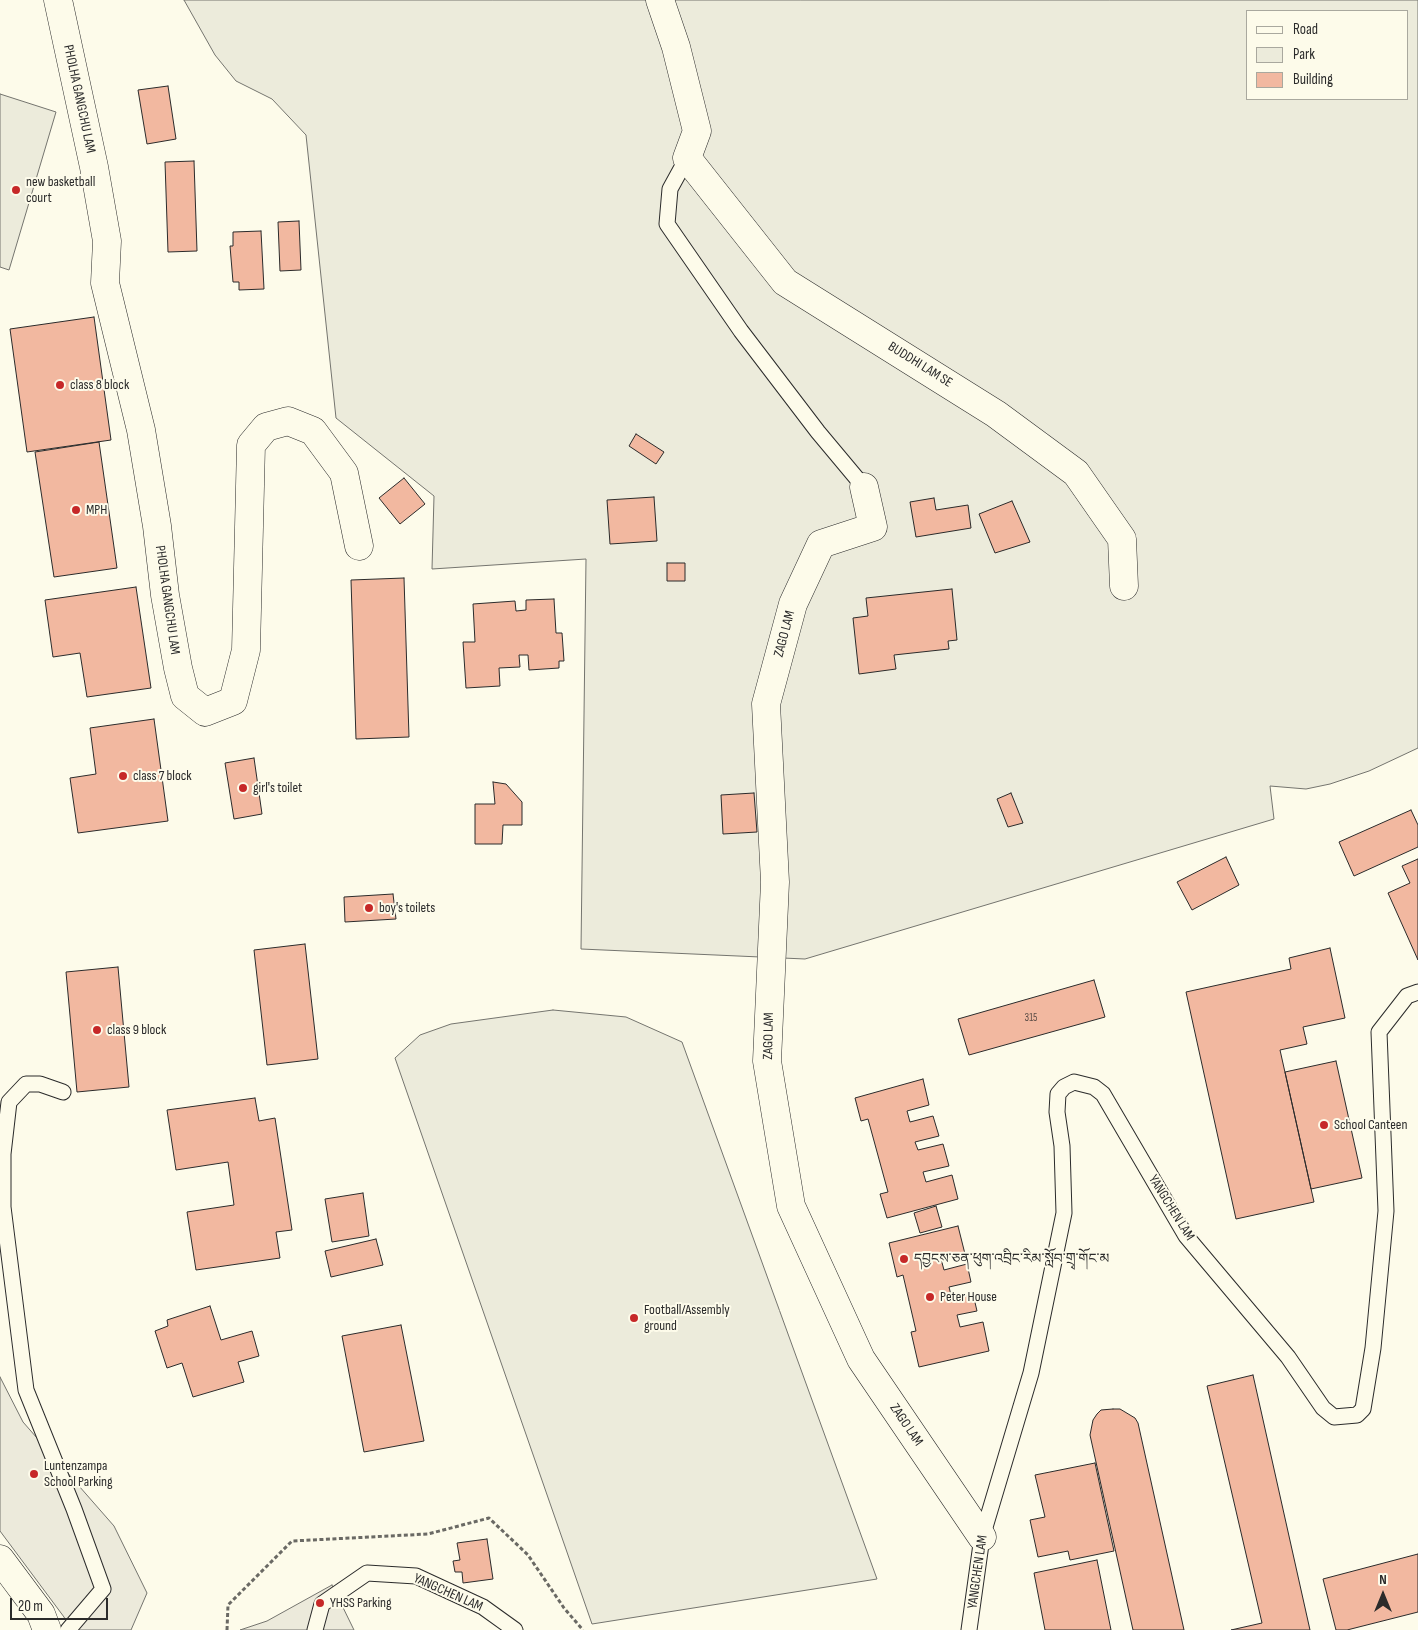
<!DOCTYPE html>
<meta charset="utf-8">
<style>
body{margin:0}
#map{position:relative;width:1418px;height:1630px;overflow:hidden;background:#fdfbea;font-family:"Sofia Sans Condensed",sans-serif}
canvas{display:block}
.legend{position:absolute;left:1246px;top:10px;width:162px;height:90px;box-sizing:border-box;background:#fdfbea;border:1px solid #a9a89e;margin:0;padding:6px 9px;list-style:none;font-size:15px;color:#2b2b2b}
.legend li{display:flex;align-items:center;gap:10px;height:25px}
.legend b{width:25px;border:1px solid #a9a89e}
.north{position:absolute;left:1358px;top:1570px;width:50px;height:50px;-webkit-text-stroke:4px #fdfbea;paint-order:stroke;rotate:0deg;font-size:14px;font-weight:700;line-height:20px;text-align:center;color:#2b2b2b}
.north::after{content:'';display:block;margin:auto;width:18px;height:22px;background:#2b2b2b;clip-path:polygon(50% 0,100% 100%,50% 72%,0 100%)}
.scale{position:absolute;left:10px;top:1598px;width:98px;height:22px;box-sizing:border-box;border:2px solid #2b2b2b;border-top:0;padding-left:6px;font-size:15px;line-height:18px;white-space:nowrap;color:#2b2b2b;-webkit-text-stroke:4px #fdfbea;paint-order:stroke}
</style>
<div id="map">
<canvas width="1418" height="1630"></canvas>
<ul class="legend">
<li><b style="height:6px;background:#fdfbea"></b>Road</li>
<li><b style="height:14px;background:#ecebdb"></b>Park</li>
<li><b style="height:14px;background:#f2b8a0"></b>Building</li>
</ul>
<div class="north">N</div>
<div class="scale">20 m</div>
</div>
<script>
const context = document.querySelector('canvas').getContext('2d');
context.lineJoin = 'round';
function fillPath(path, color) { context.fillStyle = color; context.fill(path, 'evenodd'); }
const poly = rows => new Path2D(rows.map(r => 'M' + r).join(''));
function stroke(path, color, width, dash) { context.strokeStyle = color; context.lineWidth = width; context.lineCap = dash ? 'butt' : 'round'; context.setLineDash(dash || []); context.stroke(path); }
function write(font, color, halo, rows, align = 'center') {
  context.font = font + ' "Sofia Sans Condensed","Noto Serif Tibetan",sans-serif'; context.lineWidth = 4; context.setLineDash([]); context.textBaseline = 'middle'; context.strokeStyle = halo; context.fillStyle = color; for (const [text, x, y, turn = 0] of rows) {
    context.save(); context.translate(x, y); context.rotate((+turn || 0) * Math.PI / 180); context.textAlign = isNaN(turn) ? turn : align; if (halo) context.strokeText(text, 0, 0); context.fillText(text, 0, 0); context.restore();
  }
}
const green = poly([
 [184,0,1418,0,1418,748,1369,771,1330,784,1306,789,1270,786,1274,819,805,959,581,949,586,559,432,569,434,496,336,418,306,135,272,99,236,81,215,55,184,0],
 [1247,11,1407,11,1407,99,1247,99,1247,11],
 [0,94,56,112,9,270,0,267,0,94],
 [553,1010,626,1017,682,1042,877,1579,592,1624,395,1058,420,1035,451,1024,553,1010]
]);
const parking = poly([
 [0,1377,23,1422,114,1526,147,1593,131,1630,70,1630,64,1617,0,1531,0,1377],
 [332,1585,354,1630,240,1630,267,1621,332,1585]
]);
const building = poly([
 [168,86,176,139,147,144,138,90,168,86],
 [194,161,197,251,168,252,165,162,194,161],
 [299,221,301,270,280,271,278,222,299,221],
 [261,231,264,289,239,290,239,282,233,282,230,246,233,246,233,232,261,231],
 [94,317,111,440,27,452,10,329,94,317],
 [636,434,664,452,656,464,629,446,636,434],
 [99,442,117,568,54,577,35,452,99,442],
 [404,478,425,504,400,524,379,498,404,478],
 [654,497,657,541,610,544,607,500,654,497],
 [934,498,936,510,968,505,971,528,916,537,910,502,934,498],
 [1012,501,1030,542,995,553,979,514,1012,501],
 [667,563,685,563,685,581,667,581,667,563],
 [404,578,409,737,356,739,351,580,404,578],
 [136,587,151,688,87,697,80,653,53,657,45,600,136,587],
 [952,589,957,640,948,641,949,649,894,655,896,669,859,674,853,618,868,616,866,598,952,589],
 [554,599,556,633,562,633,564,661,559,661,559,668,529,670,528,655,519,655,520,667,499,668,500,686,466,688,463,642,475,642,473,604,515,601,516,611,526,610,526,600,554,599],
 [154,719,168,821,78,833,70,778,96,774,90,728,154,719],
 [254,758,262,814,234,819,225,763,254,758],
 [493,782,506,784,522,802,522,825,503,825,502,844,475,844,475,804,495,804,493,782],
 [754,793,757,832,723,834,721,795,754,793],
 [1011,793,1023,823,1008,827,997,799,1011,793],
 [1411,810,1418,825,1418,847,1354,876,1339,842,1411,810],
 [1226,857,1239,885,1192,910,1177,882,1226,857],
 [1418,859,1418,960,1388,893,1410,883,1402,866,1418,859],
 [393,894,396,919,345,922,344,897,393,894],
 [305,944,318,1059,267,1065,254,950,305,944],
 [1330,948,1345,1018,1303,1027,1307,1044,1280,1050,1314,1202,1236,1219,1186,992,1291,969,1289,958,1330,948],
 [118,967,129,1087,77,1092,66,972,118,967],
 [1094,980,1105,1017,969,1055,958,1019,1094,980],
 [1336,1061,1362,1178,1311,1189,1285,1072,1336,1061],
 [923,1079,929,1105,907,1111,910,1122,933,1116,939,1136,915,1142,918,1150,943,1144,949,1166,923,1172,926,1182,952,1175,958,1199,887,1218,880,1194,888,1192,868,1119,861,1121,855,1098,923,1079],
 [255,1098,259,1121,275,1118,292,1230,276,1232,280,1258,196,1270,187,1212,234,1205,228,1162,176,1170,167,1110,255,1098],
 [363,1193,369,1236,332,1242,325,1199,363,1193],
 [936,1206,942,1227,920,1233,914,1213,936,1206],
 [958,1226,965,1254,941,1259,944,1270,967,1264,971,1282,949,1287,952,1299,973,1294,977,1311,957,1315,960,1327,983,1322,989,1351,919,1367,911,1332,916,1331,903,1275,897,1277,889,1243,958,1226],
 [376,1239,383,1265,331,1277,325,1251,376,1239],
 [210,1306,221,1340,252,1331,259,1356,238,1362,244,1382,193,1397,182,1363,167,1368,155,1331,168,1326,167,1320,210,1306],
 [401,1325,424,1441,364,1452,342,1336,401,1325],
 [1253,1375,1310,1630,1231,1630,1262,1623,1207,1386,1253,1375],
 [1113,1409,1120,1409,1135,1418,1138,1423,1184,1630,1133,1630,1090,1435,1093,1420,1097,1414,1101,1410,1113,1409],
 [1095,1463,1114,1551,1070,1560,1068,1551,1038,1557,1030,1520,1045,1517,1035,1475,1095,1463],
 [487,1539,493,1579,463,1583,462,1572,455,1572,453,1561,460,1560,457,1543,487,1539],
 [1418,1554,1418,1612,1347,1630,1336,1630,1323,1579,1418,1554],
 [1097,1560,1111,1630,1045,1630,1034,1573,1097,1560]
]);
const path = poly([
 [227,1630,228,1605,292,1541,428,1534,489,1518,528,1555,564,1608,583,1630]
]);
const lane = poly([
 [687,158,670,189,667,224,741,331,818,432,864,487],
 [63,1092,40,1084,26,1084,9,1102,3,1154,3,1207,26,1390,74,1509,103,1589,68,1630],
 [315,1630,322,1604,367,1573,416,1576,483,1607,515,1630],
 [969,1630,982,1537,1031,1373,1064,1213,1062,1146,1057,1112,1058,1094,1064,1087,1074,1082,1094,1087,1103,1094,1186,1236,1288,1357,1323,1408,1334,1417,1357,1415,1363,1409,1373,1348,1386,1211,1379,1032,1407,996,1418,992]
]);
const street = poly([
 [58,0,94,167,107,241,105,283,141,430,157,526,165,595,178,668,185,696,205,712,233,701,246,650,251,445,266,427,288,421,313,431,344,473,359,546],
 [660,0,676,47,697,131,687,158,785,282,996,414,1076,473,1122,539,1124,586],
 [864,487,873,527,821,544,793,604,766,704,775,882,767,1061,791,1206,861,1359,982,1537],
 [0,1559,41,1614,47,1630]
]);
const markers = [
 [16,190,5,"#c62828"],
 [60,385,5,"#c62828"],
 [76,510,5,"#c62828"],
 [123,776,5,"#c62828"],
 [243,788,5,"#c62828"],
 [369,908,5,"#c62828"],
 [97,1030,5,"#c62828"],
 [1324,1125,5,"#c62828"],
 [904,1259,5,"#c62828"],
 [930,1297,5,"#c62828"],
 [634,1318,5,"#c62828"],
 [34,1474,5,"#c62828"],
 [320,1603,5,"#c62828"]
];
const numberNames = [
 ["315",1031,1018]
];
const streetNames = [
 ["PHOLHA GANGCHU LAM",79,99,78],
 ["BUDDHI LAM SE",920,365,32],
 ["PHOLHA GANGCHU LAM",167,600,82],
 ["ZAGO LAM",785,634,-75],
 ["ZAGO LAM",769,1036,-89],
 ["YANGCHEN LAM",1171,1208,58],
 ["ZAGO LAM",906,1425,56],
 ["YANGCHEN LAM",978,1572,-82],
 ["YANGCHEN LAM",448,1593,24]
];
const poiNames = [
 ["new basketball",26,182],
 ["court",26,198],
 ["class 8 block",70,385],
 ["MPH",86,510],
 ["class 7 block",133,776],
 ["girl's toilet",253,788],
 ["boy's toilets",379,908],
 ["class 9 block",107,1030],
 ["School Canteen",1334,1125],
 ["དབྱངས་ཅན་ཕུག་འབྲིང་རིམ་སློབ་གྲྭ་གོང་མ",914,1259],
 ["Peter House",940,1297],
 ["Football/Assembly",644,1310],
 ["ground",644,1326],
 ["Luntenzampa",44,1466],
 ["School Parking",44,1482],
 ["YHSS Parking",330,1603]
];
fillPath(green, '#ecebdb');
stroke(green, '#74746e', 1);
fillPath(parking, '#eceadb');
stroke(parking, '#74746e', 1);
fillPath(building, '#f2b8a0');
stroke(building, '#2b2b2b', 1);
stroke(lane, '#2b2b2b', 17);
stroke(street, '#2b2b2b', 29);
stroke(path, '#6a6964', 3, [4, 2.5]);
stroke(lane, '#fdfbea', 15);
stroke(street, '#fdfbea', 28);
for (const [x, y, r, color] of markers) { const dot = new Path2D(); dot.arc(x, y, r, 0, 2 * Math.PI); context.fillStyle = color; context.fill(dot); stroke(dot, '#fdfbea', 2); }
write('11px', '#5d4e48', null, numberNames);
write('14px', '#2b2b2b', '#fdfbea', streetNames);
write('14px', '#2b2b2b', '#fdfbea', poiNames, 'left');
</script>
